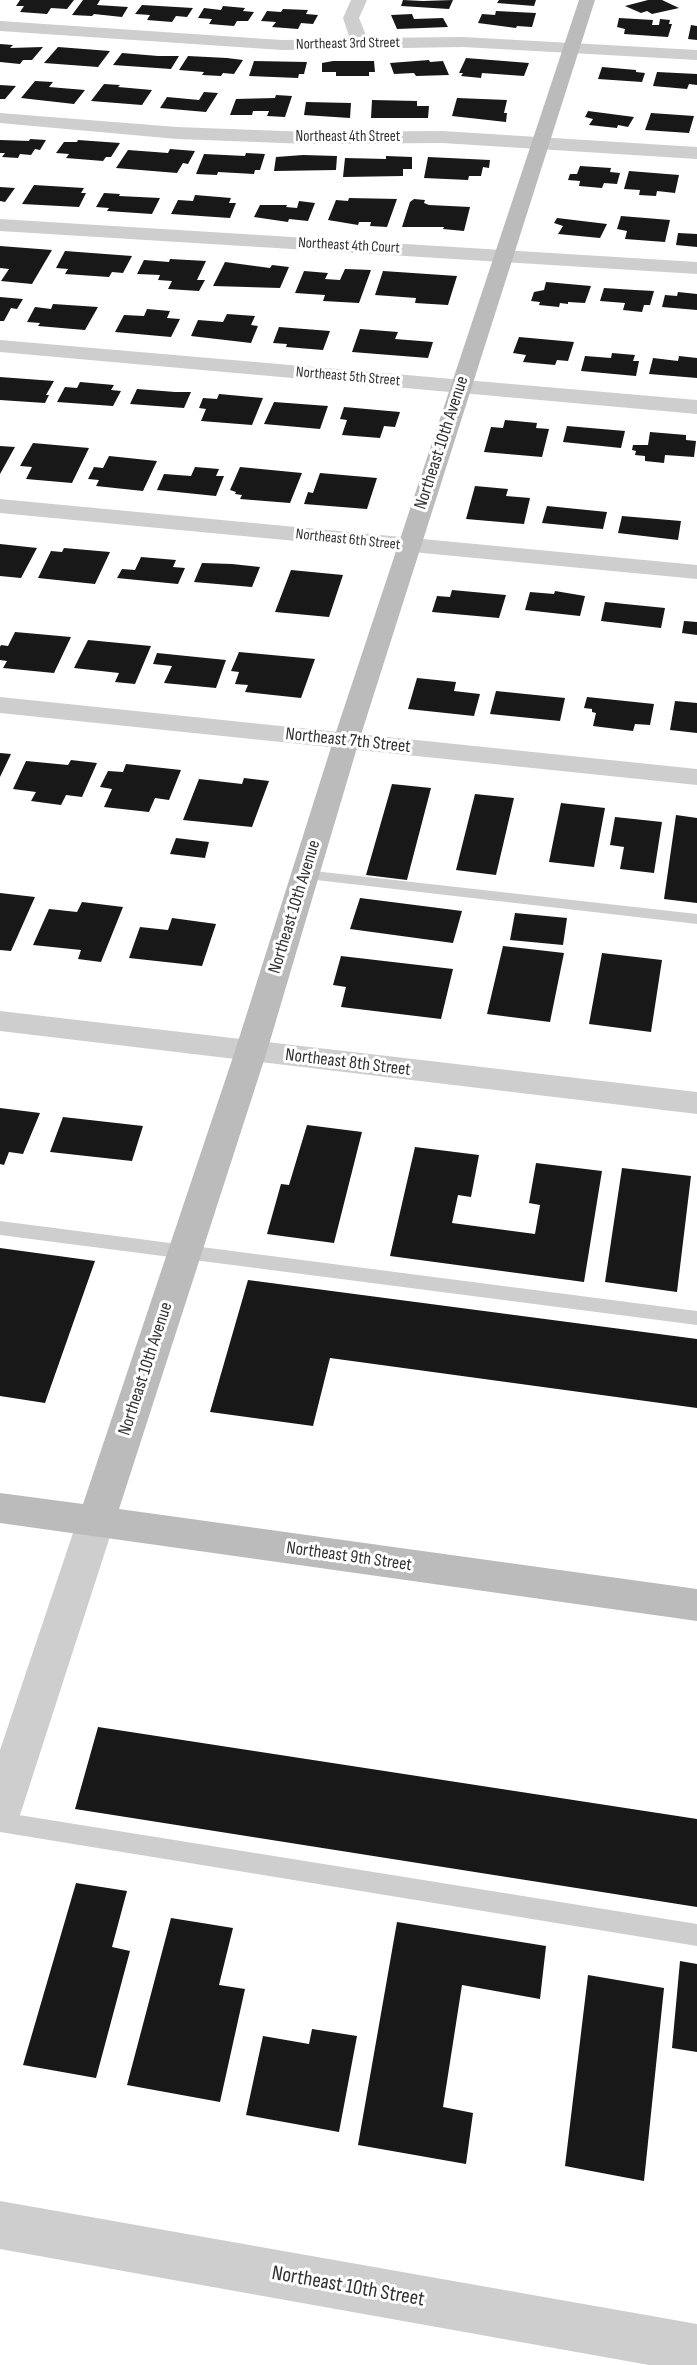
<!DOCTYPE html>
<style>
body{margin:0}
canvas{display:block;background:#fff}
</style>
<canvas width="697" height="2365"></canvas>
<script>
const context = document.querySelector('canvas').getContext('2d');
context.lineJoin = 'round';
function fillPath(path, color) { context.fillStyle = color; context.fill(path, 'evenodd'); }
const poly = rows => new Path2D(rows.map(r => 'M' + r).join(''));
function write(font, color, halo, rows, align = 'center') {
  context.font = font + ' "Sofia Sans Condensed",sans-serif'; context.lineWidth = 6; context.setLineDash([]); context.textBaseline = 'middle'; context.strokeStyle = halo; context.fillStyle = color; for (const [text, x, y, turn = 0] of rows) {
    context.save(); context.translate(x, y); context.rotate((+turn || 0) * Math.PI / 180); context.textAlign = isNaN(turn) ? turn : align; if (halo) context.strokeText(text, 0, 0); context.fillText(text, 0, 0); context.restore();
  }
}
const building = poly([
 [20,0,74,0,67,9,51,8,47,14,20,12,24,6,16,6],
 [83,0,100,0,97,5,128,7,122,17,94,14,92,16,72,15],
 [403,0,423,1,453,0,449,9,401,6],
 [499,0,536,0,534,6,497,3],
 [648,0,662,0,679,8,652,14,647,11,641,13,625,6],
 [142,5,193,8,187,17,176,16,172,22,147,20,150,15,135,14],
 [223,6,245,8,243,11,254,12,248,21,237,21,234,26,209,24,212,19,198,18,204,8,221,10],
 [283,9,308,10,306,14,318,15,313,24,301,23,298,29,272,27,276,22,261,21,267,11,281,12],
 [496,11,536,13,532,27,517,26,516,28,478,23,482,14,495,15],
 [412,14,414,19,443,18,448,27,397,29,391,15],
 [619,18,653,20,652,25,659,25,660,19,670,20,669,24,672,24,668,37,624,34,625,29,617,27],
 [691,25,697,26,697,40,688,39],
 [0,44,13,45,10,48,43,47,32,60,23,60,20,64,0,62],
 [58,47,110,51,98,67,44,63],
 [122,53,158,56,179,56,171,69,113,65],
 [188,56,227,58,243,60,234,74,223,73,221,76,202,75,204,72,179,70],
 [466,58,529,63,524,76,482,73,481,78,461,76,463,73,459,73],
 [429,60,430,62,443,61,449,75,416,76,414,73,394,74,390,63],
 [254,61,307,62,304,74,299,74,298,78,249,76],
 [333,61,374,61,375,72,369,72,369,76,336,76,336,72,322,72,322,63],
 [602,67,636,70,636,72,645,73,642,82,598,79],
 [657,72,697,74,697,85,689,84,687,89,653,86],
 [35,81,53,82,49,87,85,90,74,104,21,98],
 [104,84,120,85,118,87,152,90,142,105,91,101],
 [0,85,16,86,5,99,0,99],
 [204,92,218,93,206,112,160,108,167,97,199,100],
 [276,95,292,96,285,117,267,116,269,111,253,111,252,115,230,115,236,99,275,98],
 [457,98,507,100,504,113,507,113,506,122,452,116],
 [372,100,417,101,417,106,429,106,428,118,371,118],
 [306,102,351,103,350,118,304,115],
 [588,111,634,117,628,127,618,125,617,128,589,125,593,119,585,117],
 [651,113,694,116,689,133,645,130],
 [30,139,46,140,40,150,35,149,31,155,20,154,18,158,2,157,5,153,0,153,0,140,29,141],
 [78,140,120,143,111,157,106,157,103,161,66,158,69,154,56,153,64,142,77,142],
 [170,149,195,151,188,164,183,163,177,173,116,168,128,150,168,153],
 [246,153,265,154,260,170,255,170,254,174,218,172,217,175,196,174,204,154,245,156],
 [303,155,337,156,336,170,274,171,276,157],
 [386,156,412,157,412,169,403,169,403,176,343,177,345,158,386,159],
 [428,157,490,160,489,168,483,167,481,176,469,176,468,180,424,178],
 [580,166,611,168,610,172,620,173,617,184,604,183,602,188,579,186,580,181,568,180,570,174,577,174],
 [629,171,679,175,675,193,657,191,656,196,639,195,640,190,624,189],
 [34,185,84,188,81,193,86,193,79,207,22,204],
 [0,187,15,188,5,202,0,201],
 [104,193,120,194,119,196,160,198,152,214,107,211,109,208,96,207],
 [195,195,231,198,229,203,236,203,230,218,171,214,178,200,193,201],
 [349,198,397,199,387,227,370,226,371,222,359,222,358,225,328,220,336,200,348,201],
 [414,199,425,200,424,203,429,205,470,207,464,231,443,229,444,227,402,227,410,202],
 [299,201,315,203,308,221,289,219,288,222,254,217,260,205,287,205,286,207,297,208],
 [621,216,670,220,665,242,625,239,627,231,617,229],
 [557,218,607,224,600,238,558,234,563,226,554,223],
 [678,233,697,234,697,247,676,245],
 [0,246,52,250,32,284,1,281,9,269,0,268],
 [65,251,132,256,123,273,112,272,109,277,65,274,68,269,56,268],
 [170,259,206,261,197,280,205,280,199,291,168,289,172,281,158,280,160,275,137,274,144,260,169,262],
 [225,262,270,268,272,265,289,267,280,288,213,286],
 [345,269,371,270,359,303,323,301,325,295,295,293,304,271,328,273,325,279,340,280],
 [383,271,457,276,448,305,415,303,416,298,375,295],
 [546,282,591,286,585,303,568,302,568,304,560,303,559,307,539,305,540,302,531,301,534,292,544,290],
 [604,288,635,290,654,291,650,305,644,305,642,312,623,310,625,303,600,301],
 [678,292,697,294,697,310,662,307,665,295,677,296],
 [0,297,23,299,17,309,11,308,4,321,0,321],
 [53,304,98,307,85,330,38,326,40,323,27,322,35,307,51,309],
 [147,309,170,311,167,318,180,319,171,337,115,332,124,315,144,316],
 [227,314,255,316,251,325,258,326,251,343,191,336,198,320,223,322],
 [279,327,330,331,323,350,286,347,287,344,273,343],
 [360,329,398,332,395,339,433,342,428,358,352,352],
 [519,337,574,342,568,361,557,360,555,365,523,362,526,355,513,353],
 [612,353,635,355,633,361,639,361,636,376,581,371,585,356,611,358],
 [679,356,697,358,697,378,649,374,653,358,678,361],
 [0,377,54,381,46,395,49,395,45,403,0,400],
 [80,382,114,385,111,390,121,391,113,406,57,402,65,387,77,388],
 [137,389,175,392,191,392,184,408,130,404],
 [219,394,263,398,252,425,201,421,206,409,199,408,203,398,217,399],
 [274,402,328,406,320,429,264,424],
 [344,407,400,412,395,427,384,426,380,438,342,435,347,420,340,419],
 [505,420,537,423,536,428,549,429,542,457,484,452,491,427,503,428],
 [567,426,625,431,621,448,563,442],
 [650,432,686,435,686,440,696,441,694,457,665,455,664,463,645,461,645,456,635,455,636,451,632,450,633,445,648,445],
 [33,443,89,448,72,483,26,479,32,467,20,466],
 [0,446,15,447,0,474],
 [109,456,157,461,143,491,96,486,99,480,88,479,94,467,103,468],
 [195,467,219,469,216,476,224,476,216,496,157,490,164,474,191,476],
 [240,467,302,473,290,503,240,499,242,495,235,494,236,492,230,490],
 [320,473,377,478,367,509,304,504,308,492,313,493],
 [475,486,508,489,506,496,530,498,524,524,466,519],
 [547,506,607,512,603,529,542,523],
 [622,516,681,521,678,540,618,533],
 [0,544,37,548,21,578,0,576],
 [64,548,110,552,95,584,38,578,51,551,62,552],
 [141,557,176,560,173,567,185,568,178,584,117,578,122,569,135,570],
 [202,563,232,564,260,567,252,587,194,582],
 [291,570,343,575,329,617,275,612],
 [452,590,506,595,499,618,432,612,437,596,450,597],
 [555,591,585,596,580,616,525,610,530,592,554,594],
 [605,602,665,608,661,628,601,621],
 [684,621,697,622,697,635,682,633],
 [15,632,71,637,54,673,3,668,7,661,0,660,0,647,1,645,8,646],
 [88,640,151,646,135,684,115,682,119,673,74,668],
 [239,652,315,659,301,698,245,692,248,685,235,684,239,672,231,671],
 [157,653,226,660,216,688,164,683,172,666,153,664],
 [417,678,456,682,454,691,480,694,474,716,408,709],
 [496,691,565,698,560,721,490,714],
 [587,697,654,704,650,725,635,724,633,731,593,726,596,713,592,712,592,709,584,708],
 [675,701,697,703,697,733,670,730],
 [0,753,11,754,0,777],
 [71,760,97,763,82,797,66,795,61,805,31,801,36,792,13,789,26,761,68,765],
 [126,764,181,770,169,800,155,798,149,812,104,807,112,789,100,787,108,771,123,772],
 [244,778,269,781,252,827,183,820,199,779,242,784],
 [392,784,431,788,407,880,366,875],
 [475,794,514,798,496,875,456,870],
 [561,803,605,808,594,867,549,862],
 [676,815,697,818,697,903,664,899],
 [615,817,662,822,654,873,620,869,624,847,610,845],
 [176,838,209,842,205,858,170,854],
 [0,893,35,897,11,951,0,950],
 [360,898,462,911,453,943,350,929],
 [82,902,123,907,101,962,78,959,81,950,33,945,49,909,77,912],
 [515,913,567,918,563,945,510,940],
 [172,918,216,924,202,966,129,958,140,927,168,930],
 [503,946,564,953,550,1022,487,1014],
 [602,953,662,960,651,1032,589,1024],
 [341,956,453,969,441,1019,341,1007,346,987,333,985],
 [0,1108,40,1113,23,1154,9,1152,4,1165,0,1164],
 [63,1117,143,1126,132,1161,50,1152],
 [307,1125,362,1132,334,1243,267,1234,281,1184,289,1185],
 [415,1147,479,1155,471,1197,458,1195,452,1223,535,1234,540,1205,529,1203,536,1163,602,1171,584,1282,390,1256],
 [622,1168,691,1176,677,1292,605,1282],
 [0,1248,95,1261,45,1403,0,1396],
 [248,1280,697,1339,697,1408,330,1358,313,1426,210,1412],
 [98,1727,697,1819,697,1907,75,1809],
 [76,1883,127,1891,112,1947,130,1951,96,2078,23,2065],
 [171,1918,233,1928,219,1985,245,1989,220,2102,127,2085],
 [397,1922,546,1946,540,1999,462,1985,443,2107,473,2113,466,2164,358,2145],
 [680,1961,697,1964,697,2052,672,2048],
 [588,1975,664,1988,644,2181,565,2166],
 [312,2029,357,2036,339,2132,246,2115,263,2036,309,2044]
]);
const lane = poly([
 [305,870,697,914,697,924,299,878,297,875,305,870],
 [0,1221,697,1311,697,1325,0,1235,0,1221],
 [0,1812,697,1924,697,1946,0,1832,0,1812]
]);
const street = poly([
 [351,0,367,0,359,18,367,38,463,37,697,50,697,60,463,47,282,50,0,31,0,21,282,40,350,39,343,18,351,0],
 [0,113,177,127,309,132,442,131,697,147,697,159,442,143,309,144,177,139,0,123,0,113],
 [0,219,697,262,697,274,0,231,0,219],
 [0,340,697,400,697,414,0,352,0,340],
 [0,499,697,565,697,579,0,513,0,499],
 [0,697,697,769,697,785,0,713,0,697],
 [0,1011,697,1092,697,1114,0,1031,0,1011],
 [96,1506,109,1510,115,1521,21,1812,15,1825,0,1831,0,1750,77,1521,83,1510,96,1506],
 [0,2201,697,2324,697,2365,649,2365,0,2249,0,2201]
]);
const secondary = poly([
 [579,0,595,0,359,741,267,1051,119,1509,697,1589,697,1621,0,1523,0,1493,83,1504,235,1051,333,741,579,0]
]);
const farStreetnames = [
 ["Northeast 3rd Street",348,44,-1],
 ["Northeast 4th Street",348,137],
 ["Northeast 4th Court",349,246,3],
 ["Northeast 5th Street",348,377,5],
 ["Northeast 6th Street",348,540,6]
];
const streetNames = [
 ["Northeast 10th Avenue",442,443,-72],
 ["Northeast 7th Street",348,741,6],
 ["Northeast 10th Avenue",295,907,-73],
 ["Northeast 8th Street",348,1063,7],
 ["Northeast 10th Avenue",146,1369,-72],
 ["Northeast 9th Street",349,1557,8]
];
const nearStreetnames = [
 ["Northeast 10th Street",348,2287,10]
];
fillPath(building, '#181818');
fillPath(lane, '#cecece');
fillPath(street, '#cecece');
fillPath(secondary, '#bbb');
write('15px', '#313131', '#fff', farStreetnames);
write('18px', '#313131', '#fff', streetNames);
write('21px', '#313131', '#fff', nearStreetnames);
</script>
